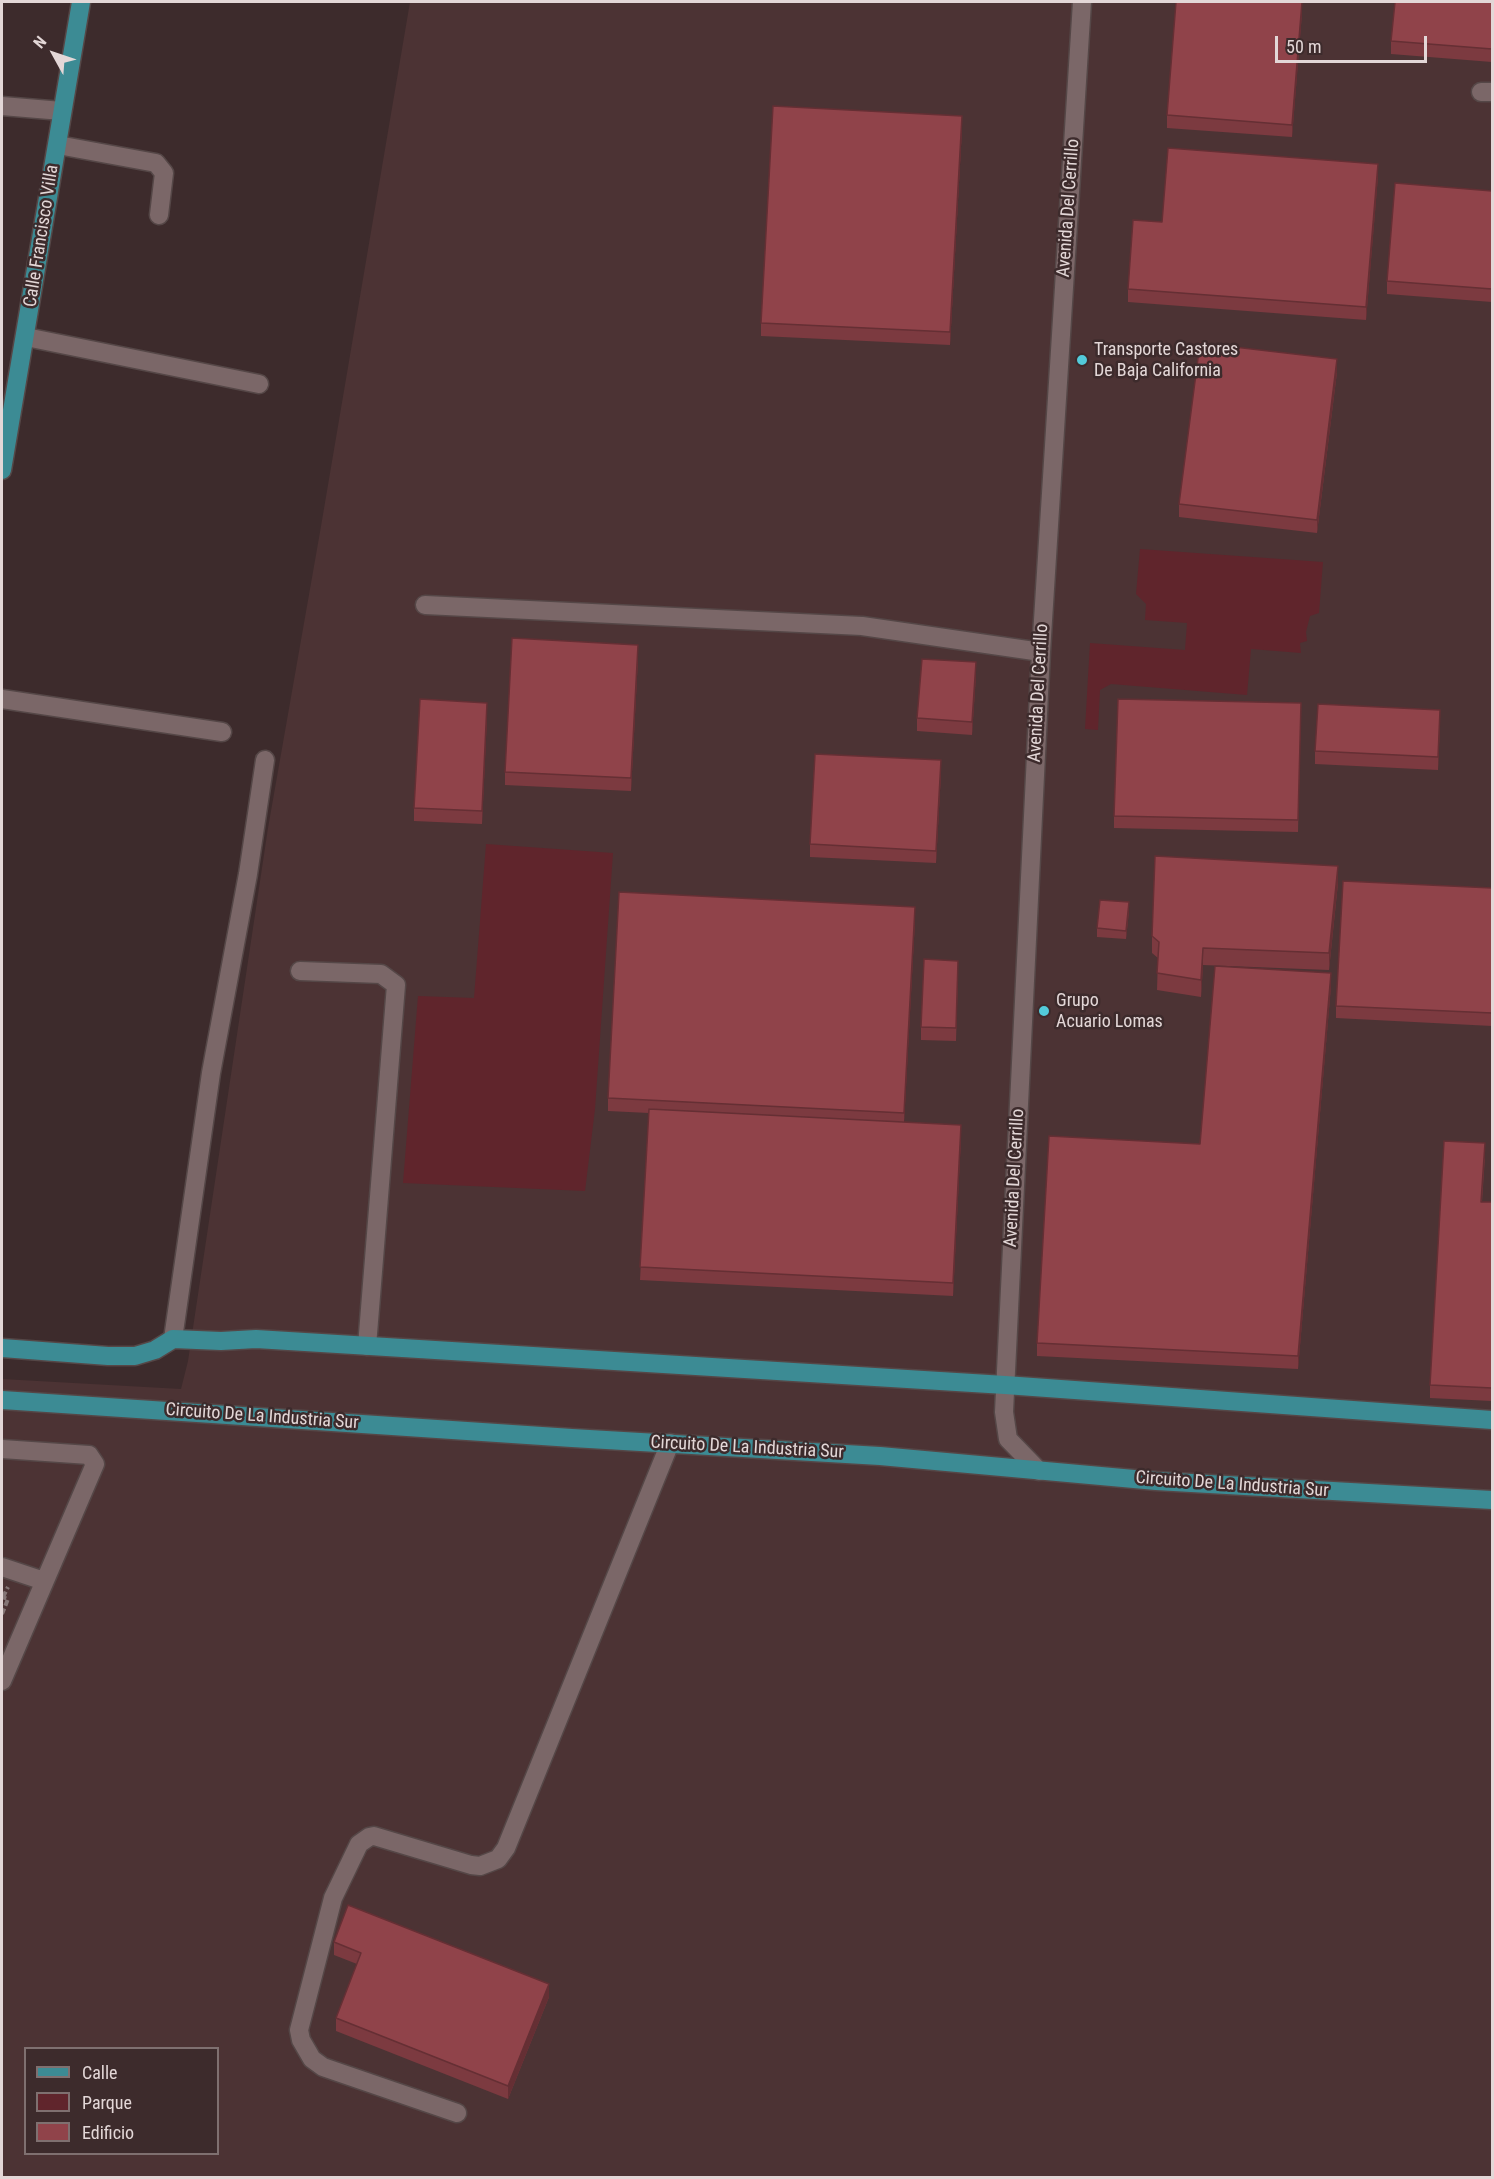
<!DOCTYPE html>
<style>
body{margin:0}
#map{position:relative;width:1494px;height:2179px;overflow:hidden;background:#3d2b2c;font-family:"Roboto Condensed",sans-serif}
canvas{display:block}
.frame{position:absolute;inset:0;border:3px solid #e3d7d7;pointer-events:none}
.legend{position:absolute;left:24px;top:2047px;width:195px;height:108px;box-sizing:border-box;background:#3d2b2c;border:2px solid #7f7070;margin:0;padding:8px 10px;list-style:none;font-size:18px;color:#e3d7d7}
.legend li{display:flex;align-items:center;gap:12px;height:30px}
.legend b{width:30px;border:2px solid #7f7070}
.north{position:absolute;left:24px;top:24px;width:60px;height:60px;-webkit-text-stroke:4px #3d2b2c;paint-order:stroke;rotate:310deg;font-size:16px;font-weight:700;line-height:24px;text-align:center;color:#e3d7d7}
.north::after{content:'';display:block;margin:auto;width:21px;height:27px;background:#e3d7d7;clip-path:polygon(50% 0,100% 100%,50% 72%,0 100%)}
.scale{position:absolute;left:1275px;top:36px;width:152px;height:27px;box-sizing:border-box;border:3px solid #e3d7d7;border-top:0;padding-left:8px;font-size:18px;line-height:21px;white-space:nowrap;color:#e3d7d7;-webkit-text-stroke:4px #3d2b2c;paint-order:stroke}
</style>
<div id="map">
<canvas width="1494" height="2179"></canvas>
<div class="frame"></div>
<ul class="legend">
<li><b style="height:8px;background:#3c8b94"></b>Calle</li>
<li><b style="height:16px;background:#60252c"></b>Parque</li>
<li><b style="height:16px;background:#90434a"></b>Edificio</li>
</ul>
<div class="north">N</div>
<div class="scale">50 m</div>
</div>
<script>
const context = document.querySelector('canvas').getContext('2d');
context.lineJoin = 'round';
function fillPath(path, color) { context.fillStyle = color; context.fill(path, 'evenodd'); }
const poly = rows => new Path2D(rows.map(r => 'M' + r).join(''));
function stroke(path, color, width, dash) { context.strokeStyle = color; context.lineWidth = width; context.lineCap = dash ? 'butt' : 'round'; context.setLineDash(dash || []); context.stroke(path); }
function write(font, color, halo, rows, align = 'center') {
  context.font = font + ' "Roboto Condensed",sans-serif'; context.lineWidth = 5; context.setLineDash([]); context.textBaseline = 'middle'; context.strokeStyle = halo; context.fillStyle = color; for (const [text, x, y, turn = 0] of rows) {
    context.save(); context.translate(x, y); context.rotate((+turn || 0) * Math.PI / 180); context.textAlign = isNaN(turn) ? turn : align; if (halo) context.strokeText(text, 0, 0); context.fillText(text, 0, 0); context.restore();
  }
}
const built = poly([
 [410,2,1492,2,1492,2177,2,2177,2,1379,181,1389,188,1361,268,828,320,532],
 [26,2048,218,2048,218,2154,26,2154]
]);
const green = poly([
 [1140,549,1323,562,1319,613,1310,616,1306,632,1307,641,1300,643,1301,653,1251,649,1247,695,1111,684,1100,690,1098,730,1085,729,1090,643,1185,650,1187,623,1145,620,1146,604,1136,594],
 [486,844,613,853,595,1109,585,1191,403,1183,418,996,474,998]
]);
const path = poly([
 [3,1597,8,1587],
 [2,1614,8,1599,2,1597]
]);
const minor = poly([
 [1481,92,1492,92],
 [2,106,62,111],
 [58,145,156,163,164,173,159,215],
 [26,337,259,384],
 [425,605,862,626,1041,652],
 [2,699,222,732],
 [300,971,381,974,396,985,367,1346],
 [173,1339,211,1073,248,874,265,760],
 [2,1449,89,1455,95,1464,2,1681],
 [1039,1471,1008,1439,1004,1412,1041,652,1082,2],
 [2,1567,44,1581],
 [457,2113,323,2067,312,2059,301,2040,299,2030,333,1898,359,1844,369,1837,374,1836,471,1865,480,1866,498,1859,506,1848,670,1443]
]);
const major = poly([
 [2,470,81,2],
 [2,1348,108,1356,135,1356,155,1350,173,1339,221,1341,256,1339,1005,1385,1492,1420],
 [2,1400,572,1438,880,1456,1156,1481,1492,1500]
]);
const wall = poly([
 [1492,2,1492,62,1391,54,1391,41],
 [1302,13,1292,137,1167,128,1167,115],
 [962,129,950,345,761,336,761,323],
 [1378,176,1366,320,1128,302,1128,289,1162,222],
 [1492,191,1492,302,1387,294,1387,281],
 [1337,372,1317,533,1179,517,1179,504],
 [638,658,631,791,505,785,505,772],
 [976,675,972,735,917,731,917,718],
 [1301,703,1298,832,1114,828,1114,816],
 [487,716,482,824,414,821,414,808],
 [1440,723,1438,770,1315,764,1315,751],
 [941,773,936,863,810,857,810,844],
 [1338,883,1329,970,1203,965,1201,997,1157,990,1158,958,1152,953,1152,936],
 [1492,888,1492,1026,1336,1018,1336,1006],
 [1129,911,1126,939,1097,937,1097,928],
 [915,920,904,1122,961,1138,953,1296,640,1280,649,1113,608,1111,608,1098],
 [958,973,956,1041,921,1040,921,1027],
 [1331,986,1298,1369,1037,1356,1037,1343,1200,1144],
 [1485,1156,1482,1202,1492,1202,1492,1401,1430,1398,1430,1385],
 [334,1942,549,1997,508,2099,336,2031,336,2018,357,1964,334,1955]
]);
const shadedWall = poly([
 [1302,2,1302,13,1292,137,1292,125],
 [962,116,962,129,950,345,950,332],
 [1378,164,1378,176,1366,320,1366,307],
 [1337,359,1337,372,1317,533,1317,520],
 [638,645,638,658,631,791,631,778],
 [976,662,976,675,972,735,972,722],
 [487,703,487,716,482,824,482,811],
 [1440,710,1440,723,1438,770,1438,757],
 [941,760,941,773,936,863,936,851],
 [1338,866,1338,883,1329,970,1329,953],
 [1129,902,1129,911,1126,939,1126,931],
 [915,907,915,920,904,1125,904,1113],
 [1203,948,1203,965,1201,997,1201,980],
 [1331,973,1331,986,1298,1369,1298,1356],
 [961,1125,961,1138,953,1296,953,1283],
 [549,1984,549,1997,508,2099,508,2086]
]);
const building = poly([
 [1176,2,1302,2,1292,125,1167,115,1176,2],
 [1395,2,1492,2,1492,49,1391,41,1395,2],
 [773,106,962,116,950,332,761,323,773,106],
 [1168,148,1378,164,1366,307,1128,289,1133,220,1162,222,1168,148],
 [1395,183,1492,191,1492,289,1387,281,1395,183],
 [1200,343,1337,359,1317,520,1179,504,1200,343],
 [512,638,638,645,631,778,505,772,512,638],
 [922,659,976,662,972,722,917,718,922,659],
 [420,699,487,703,482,811,414,808,420,699],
 [1118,699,1301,703,1298,820,1114,816,1118,699],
 [1318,704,1440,710,1438,757,1315,751,1318,704],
 [815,754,941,760,936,851,810,844,815,754],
 [1155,856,1338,866,1329,953,1203,948,1201,980,1157,973,1159,942,1152,936,1155,856],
 [1343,881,1492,888,1492,1013,1336,1006,1343,881],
 [619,892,915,907,904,1113,608,1098,619,892],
 [1100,900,1129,902,1126,931,1097,928,1100,900],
 [924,959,958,961,956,1028,921,1027,924,959],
 [1215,966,1331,973,1298,1356,1037,1343,1049,1136,1200,1144,1215,966],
 [649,1109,961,1125,953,1283,640,1267,649,1109],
 [1444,1141,1485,1143,1481,1202,1492,1202,1492,1388,1430,1385,1444,1141],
 [348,1905,549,1984,508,2086,336,2018,361,1953,334,1942,348,1905]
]);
const markers = [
 [1082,360,6,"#53cbda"],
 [1044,1011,6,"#53cbda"]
];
const streetNames = [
 ["Avenida Del Cerrillo",1069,208,-86],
 ["Calle Francisco Villa",42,236,-81],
 ["Avenida Del Cerrillo",1039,693,-87],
 ["Avenida Del Cerrillo",1015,1178,-87],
 ["Circuito De La Industria Sur",262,1417,4],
 ["Circuito De La Industria Sur",747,1448,3],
 ["Circuito De La Industria Sur",1232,1485,4]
];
const poiNames = [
 ["Transporte Castores",1094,350],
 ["De Baja California",1094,371],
 ["Grupo",1056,1001],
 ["Acuario Lomas",1056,1022]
];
fillPath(built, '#4c3334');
fillPath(green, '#60252c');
stroke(minor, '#554747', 21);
stroke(major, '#554747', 21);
stroke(path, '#847575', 4, [6, 3]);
stroke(minor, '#7b6768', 18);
stroke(major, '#3c8b94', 18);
fillPath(wall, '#7c3a40');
fillPath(shadedWall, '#652f34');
fillPath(building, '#90434a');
stroke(building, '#652f34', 1.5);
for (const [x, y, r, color] of markers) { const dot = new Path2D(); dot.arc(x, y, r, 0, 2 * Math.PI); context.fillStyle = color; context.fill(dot); stroke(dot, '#3d2b2c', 2); }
write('18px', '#e3d7d7', '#3d2b2c', streetNames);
write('18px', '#e3d7d7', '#3d2b2c', poiNames, 'left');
</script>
